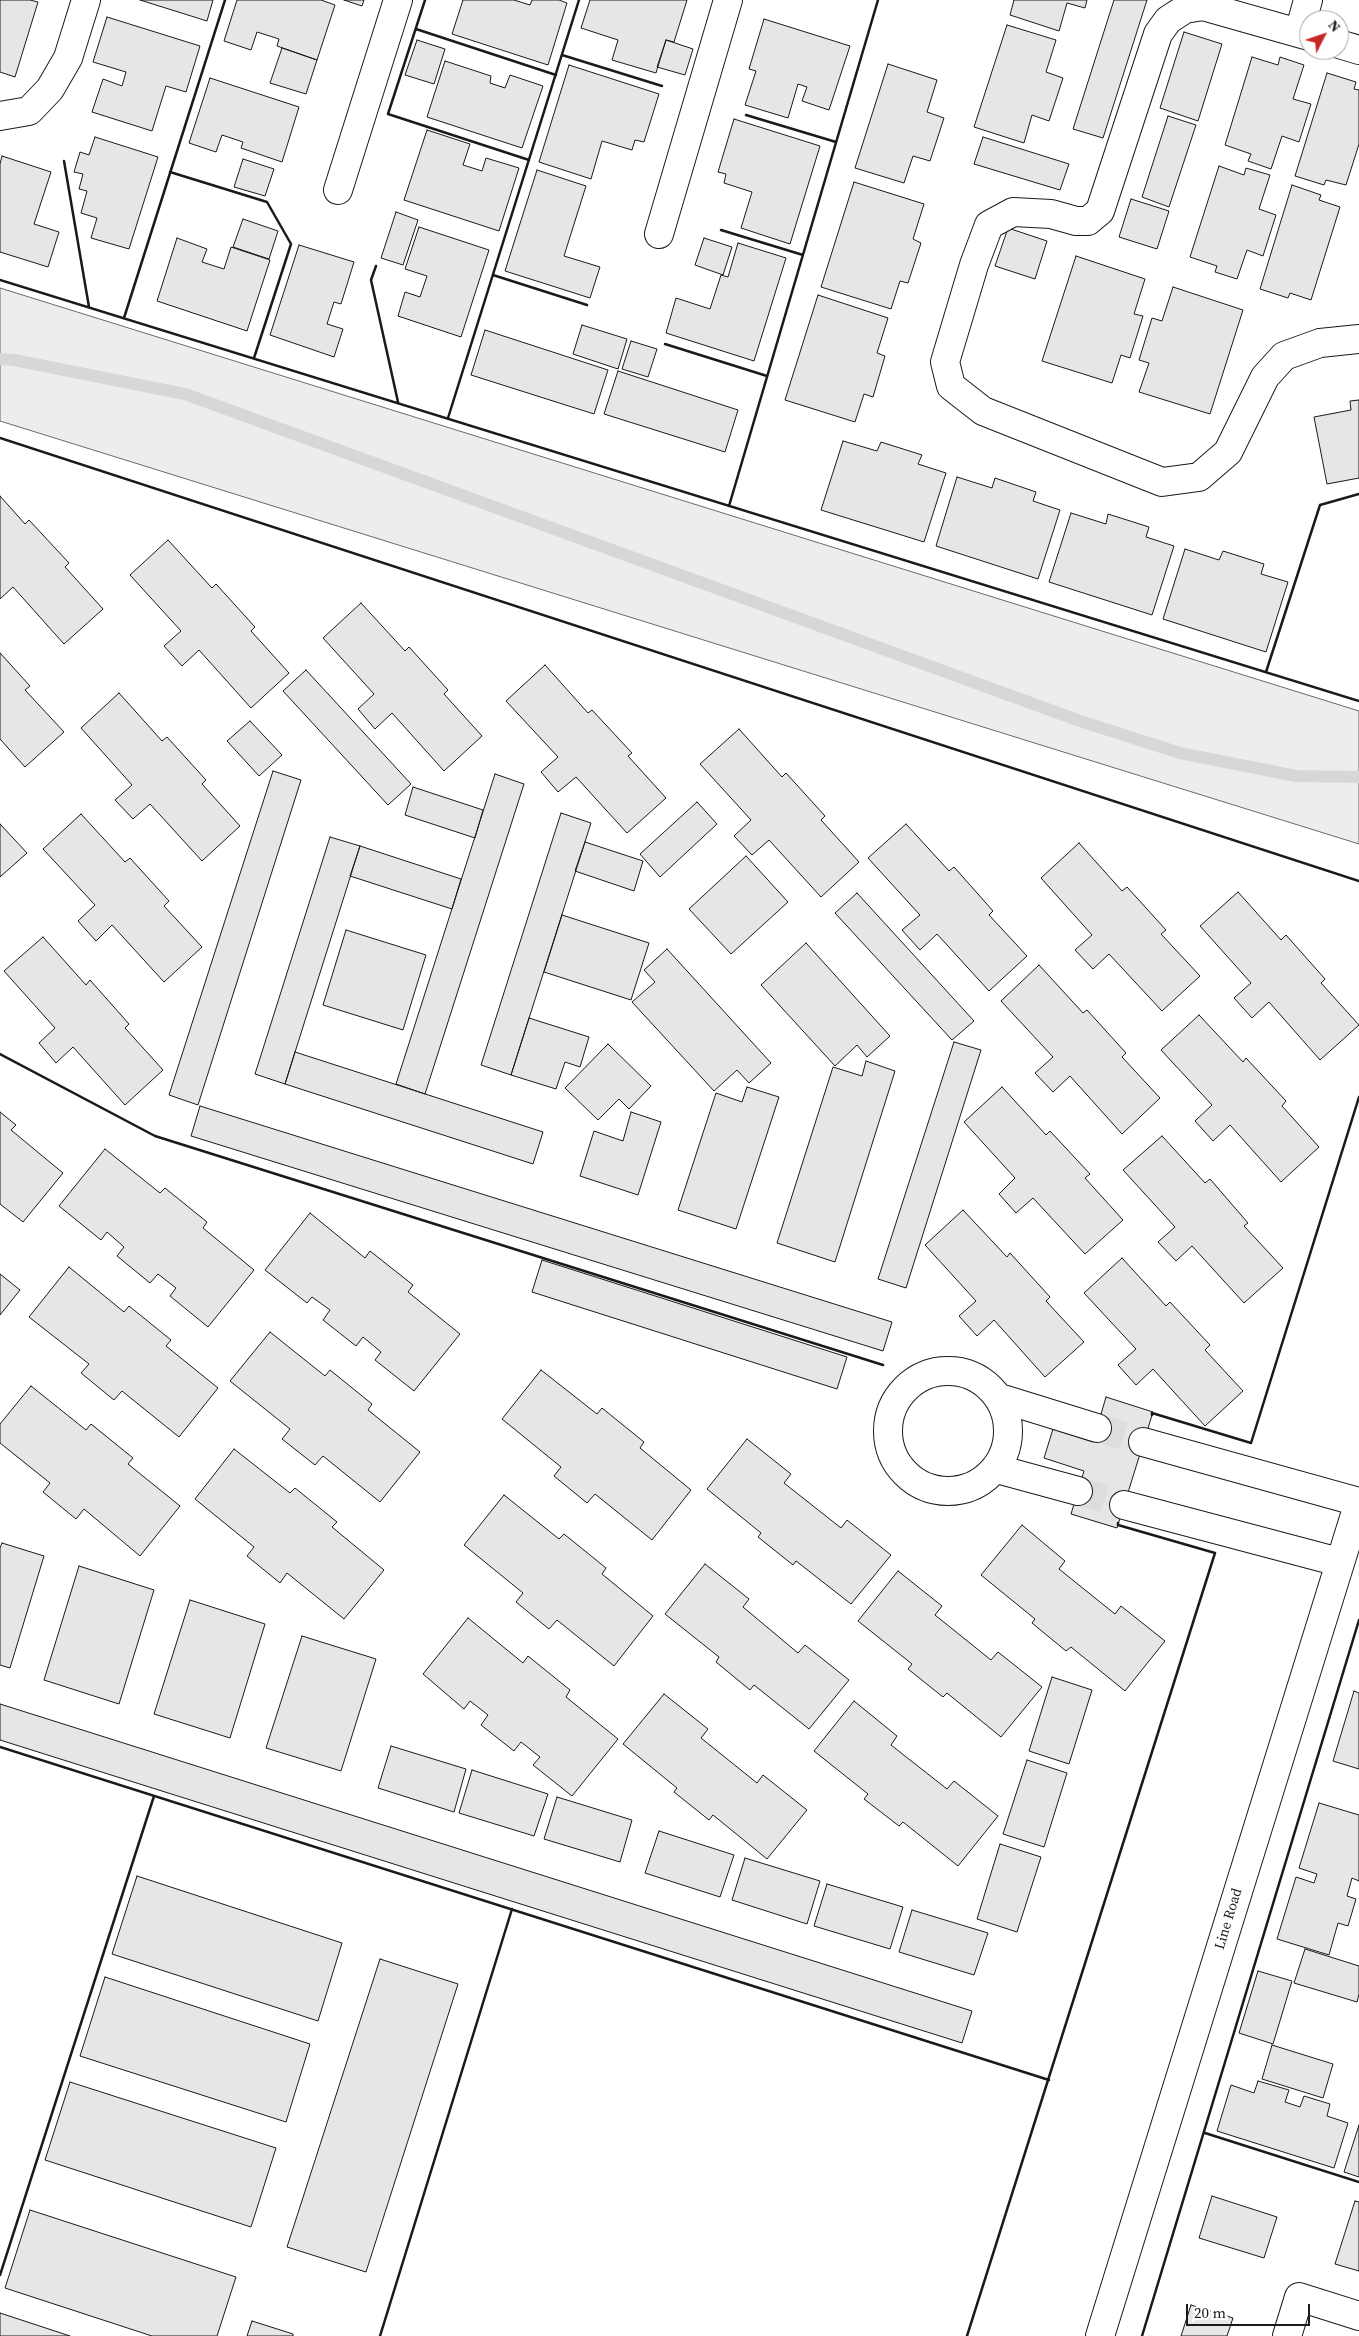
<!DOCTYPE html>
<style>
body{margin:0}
#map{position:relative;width:1359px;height:2336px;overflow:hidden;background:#fff;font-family:"Source Serif 4",serif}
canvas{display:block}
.north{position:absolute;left:1299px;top:10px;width:50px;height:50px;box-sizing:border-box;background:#fff;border:1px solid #a3a3a3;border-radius:50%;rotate:49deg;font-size:14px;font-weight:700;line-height:20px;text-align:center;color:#1a1a1a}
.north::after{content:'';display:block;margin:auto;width:18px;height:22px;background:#c62828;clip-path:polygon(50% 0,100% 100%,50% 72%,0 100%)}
.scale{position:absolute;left:1186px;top:2304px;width:124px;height:22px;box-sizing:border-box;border:2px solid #1a1a1a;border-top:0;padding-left:6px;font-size:15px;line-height:18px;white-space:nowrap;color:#1a1a1a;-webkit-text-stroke:4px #fff;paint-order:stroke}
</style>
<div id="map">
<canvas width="1359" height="2336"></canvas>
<div class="north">N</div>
<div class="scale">20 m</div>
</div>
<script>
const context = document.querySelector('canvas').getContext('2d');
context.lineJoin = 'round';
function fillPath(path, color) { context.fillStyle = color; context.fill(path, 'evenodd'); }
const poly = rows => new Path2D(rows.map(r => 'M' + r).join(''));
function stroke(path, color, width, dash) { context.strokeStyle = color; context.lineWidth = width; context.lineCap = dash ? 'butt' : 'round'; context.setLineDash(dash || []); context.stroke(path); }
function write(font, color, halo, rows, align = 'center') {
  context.font = font + ' "Source Serif 4",serif'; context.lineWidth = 4; context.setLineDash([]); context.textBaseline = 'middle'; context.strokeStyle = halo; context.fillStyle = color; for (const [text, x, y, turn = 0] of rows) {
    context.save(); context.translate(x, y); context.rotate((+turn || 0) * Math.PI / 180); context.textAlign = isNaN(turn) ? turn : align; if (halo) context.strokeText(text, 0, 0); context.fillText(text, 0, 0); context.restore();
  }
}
const green = poly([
 [0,288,1359,711,1359,844,0,421,0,288]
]);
const stream = poly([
 [0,359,14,360,185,394,1080,721,1180,753,1296,776,1359,777]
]);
const building = poly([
 [0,0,30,0,38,2,15,77,0,72,0,0],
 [140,0,213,0,207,21,140,0],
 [237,0,321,0,335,5,317,60,277,46,279,39,257,32,251,50,224,41,237,0],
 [344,0,364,0,362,6,344,0],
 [463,0,514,0,530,5,532,0,559,0,567,3,548,65,452,34,463,0],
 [590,0,687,0,674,42,666,40,656,73,612,60,618,40,581,28,590,0],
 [1014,0,1087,0,1085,8,1067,3,1059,31,1010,15,1014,0],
 [1114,0,1147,0,1103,138,1073,129,1114,0],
 [107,17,200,46,186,92,166,86,152,131,92,112,103,79,122,86,126,72,93,62,107,17],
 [764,19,850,46,829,110,802,101,807,87,798,84,788,118,745,105,756,71,749,69,764,19],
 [1007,25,1056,40,1046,72,1063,78,1049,121,1032,115,1024,143,974,127,1007,25],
 [1184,32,1222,44,1198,121,1160,108,1184,32],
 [417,40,445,49,434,84,405,75,417,40],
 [666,40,693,49,685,75,657,67,666,40],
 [282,48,317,60,306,94,270,83,282,48],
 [1252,57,1278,65,1280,57,1304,65,1293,99,1311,104,1299,142,1282,136,1271,169,1248,161,1251,154,1225,145,1252,57],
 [445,61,491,76,490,83,505,88,510,75,543,86,522,148,427,117,445,61],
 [888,64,937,80,927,112,944,118,930,161,913,156,904,183,855,168,888,64],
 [569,65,659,94,644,142,635,140,632,150,602,141,591,179,539,162,569,65],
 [1327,73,1356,82,1354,89,1359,90,1359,144,1346,185,1326,180,1324,185,1295,176,1327,73],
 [210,78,299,107,282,162,241,148,243,142,222,135,216,152,189,143,210,78],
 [1168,116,1196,125,1169,207,1142,197,1168,116],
 [734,119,820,146,790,244,741,228,752,192,724,183,726,174,718,172,734,119],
 [427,130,470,144,463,165,482,171,486,158,519,168,499,231,404,200,427,130],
 [95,137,158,157,129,249,91,238,97,218,81,213,87,191,79,189,83,174,74,172,80,152,89,155,95,137],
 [983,137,1069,164,1060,190,974,164,983,137],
 [2,156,51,172,34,224,59,232,48,267,0,252,0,164,2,156],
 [243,159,274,169,265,196,234,187,243,159],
 [1219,166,1244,175,1246,168,1270,175,1259,209,1276,215,1263,256,1247,250,1237,279,1215,272,1217,266,1190,257,1219,166],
 [537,170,586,186,564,256,600,267,590,298,505,271,537,170],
 [854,182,924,204,913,239,921,243,908,283,900,281,891,309,821,287,854,182],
 [1292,185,1321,195,1319,200,1340,207,1311,300,1290,293,1288,298,1260,289,1292,185],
 [1131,199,1169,211,1157,249,1119,237,1131,199],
 [396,212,418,220,403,265,381,258,396,212],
 [243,219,278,231,269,259,233,247,243,219],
 [419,227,489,250,461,337,398,316,405,292,420,297,427,276,405,269,419,227],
 [1008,228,1047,241,1035,279,995,266,1008,228],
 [177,238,207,249,202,262,224,269,231,247,270,260,247,331,157,301,177,238],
 [704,238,732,247,723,275,695,265,704,238],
 [738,243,786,258,754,361,666,333,676,298,710,309,721,275,728,277,738,243],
 [299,245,354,262,341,304,334,302,327,324,343,329,334,357,270,335,299,245],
 [1076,256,1145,279,1134,314,1143,316,1130,358,1121,355,1112,383,1042,361,1076,256],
 [1173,287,1243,310,1210,414,1139,392,1149,363,1139,360,1152,318,1162,321,1173,287],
 [818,295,888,318,877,353,885,356,873,397,864,394,855,422,785,400,818,295],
 [582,325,627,339,618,369,573,354,582,325],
 [485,330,608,370,594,414,471,375,485,330],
 [631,341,657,349,648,377,622,369,631,341],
 [618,371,738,410,725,452,604,414,618,371],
 [1359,400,1359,478,1327,484,1314,417,1351,410,1350,401,1359,400],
 [843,441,877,451,881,442,922,455,918,464,946,473,924,542,821,510,843,441],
 [957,477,992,488,995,478,1036,492,1033,501,1060,510,1038,579,936,546,957,477],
 [0,496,25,524,29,520,69,563,65,567,103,609,64,644,13,587,0,599,0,496],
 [1071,513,1106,524,1108,514,1149,527,1146,537,1174,546,1152,615,1049,582,1071,513],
 [168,540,212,588,216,584,255,627,251,631,289,673,251,708,199,650,182,666,164,646,181,631,130,575,168,540],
 [1185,549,1219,560,1223,551,1264,564,1261,574,1288,582,1266,652,1163,619,1185,549],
 [361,603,405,651,409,647,448,690,444,694,482,736,444,771,392,713,375,729,358,709,374,694,323,638,361,603],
 [0,653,30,686,25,690,64,732,25,767,0,739,0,653],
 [545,665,588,713,592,710,632,753,628,756,666,798,627,833,576,777,558,792,541,772,558,757,506,701,545,665],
 [306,670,411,784,388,805,283,691,306,670],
 [119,693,162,741,167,737,206,780,202,784,240,826,202,861,150,804,133,819,115,800,132,785,81,728,119,693],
 [250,721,282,755,259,776,227,741,250,721],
 [739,729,782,777,786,773,825,816,821,820,859,862,821,897,769,840,752,855,734,836,751,820,700,764,739,729],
 [273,771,301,780,198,1105,169,1095,273,771],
 [495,774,524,784,425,1094,396,1084,495,774],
 [413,787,483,810,475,838,405,815,413,787],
 [697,802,717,824,660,877,640,854,697,802],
 [561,813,591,823,511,1075,481,1065,561,813],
 [81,814,125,862,130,858,169,901,164,906,202,947,164,982,112,925,96,941,78,921,95,905,43,849,81,814],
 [0,824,27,853,0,877,0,824],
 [906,824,949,871,954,867,993,911,989,915,1027,956,989,991,937,934,920,950,902,930,920,915,868,858,906,824],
 [330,837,360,846,285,1084,255,1074,330,837],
 [585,842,643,861,634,891,575,871,585,842],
 [1079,843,1122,891,1127,887,1166,930,1161,934,1200,976,1162,1011,1109,954,1093,969,1075,950,1092,935,1041,878,1079,843],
 [360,846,461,879,452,909,350,876,360,846],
 [746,856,788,902,731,954,689,909,746,856],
 [1238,892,1281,940,1286,935,1325,979,1321,983,1359,1025,1320,1060,1269,1002,1252,1018,1234,998,1251,983,1200,926,1238,892],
 [857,893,974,1021,952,1040,835,913,857,893],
 [562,915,649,943,631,1000,544,972,562,915],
 [346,930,426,955,403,1030,323,1005,346,930],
 [43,937,86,985,90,980,129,1024,125,1028,163,1070,125,1105,73,1047,56,1063,39,1043,55,1028,4,971,43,937],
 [806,943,890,1036,867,1057,857,1045,835,1066,761,985,806,943],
 [667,949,771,1063,749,1083,737,1070,714,1091,632,1002,655,982,644,970,667,949],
 [1039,965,1083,1013,1087,1010,1126,1053,1122,1057,1160,1098,1122,1134,1070,1076,1053,1092,1035,1073,1053,1057,1001,1001,1039,965],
 [1199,1015,1243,1062,1246,1058,1286,1101,1282,1106,1319,1147,1281,1182,1230,1125,1213,1141,1195,1121,1212,1105,1161,1050,1199,1015],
 [529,1018,589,1037,580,1067,565,1062,556,1089,511,1075,529,1018],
 [954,1042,981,1050,906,1288,878,1279,954,1042],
 [608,1044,651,1086,629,1109,619,1099,598,1120,565,1088,608,1044],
 [295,1052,543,1132,533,1164,285,1084,295,1052],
 [866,1061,895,1071,835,1262,777,1243,833,1067,862,1076,866,1061],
 [747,1087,779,1097,736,1229,678,1210,716,1093,742,1102,747,1087],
 [1002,1087,1046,1135,1050,1131,1090,1174,1085,1178,1123,1220,1085,1254,1033,1198,1016,1213,999,1194,1015,1178,964,1122,1002,1087],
 [200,1106,892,1322,883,1351,191,1136,200,1106],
 [0,1112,16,1125,11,1130,63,1173,23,1222,0,1204,0,1112],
 [631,1112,661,1122,638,1195,580,1176,594,1131,623,1141,631,1112],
 [1162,1136,1205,1183,1210,1179,1248,1223,1244,1226,1283,1268,1244,1303,1192,1246,1176,1261,1158,1242,1175,1227,1123,1170,1162,1136],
 [105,1149,160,1193,165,1188,207,1222,203,1228,254,1270,208,1327,170,1296,176,1288,158,1274,150,1283,117,1256,124,1247,107,1232,101,1240,59,1206,105,1149],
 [963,1210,1007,1257,1010,1253,1050,1297,1046,1301,1084,1342,1045,1377,994,1320,977,1336,959,1316,976,1301,925,1245,963,1210],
 [310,1213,365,1258,370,1251,413,1285,408,1292,460,1334,414,1391,375,1360,381,1352,363,1337,356,1346,323,1320,330,1310,312,1297,307,1303,265,1270,310,1213],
 [1122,1258,1166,1306,1170,1302,1210,1345,1205,1350,1243,1391,1205,1426,1153,1369,1136,1385,1118,1365,1136,1349,1084,1293,1122,1258],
 [542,1260,847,1357,837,1389,532,1292,542,1260],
 [69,1267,124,1312,129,1306,171,1340,166,1346,218,1388,179,1437,122,1391,114,1400,81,1373,89,1364,29,1317,69,1267],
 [0,1274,20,1290,0,1315,0,1274],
 [270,1332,325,1376,330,1370,372,1404,368,1410,420,1452,380,1502,323,1456,315,1465,282,1439,290,1429,230,1381,270,1332],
 [541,1370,597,1414,602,1408,644,1442,640,1448,691,1490,652,1540,595,1494,587,1503,554,1476,561,1467,502,1419,541,1370],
 [31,1386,86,1430,91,1424,133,1458,128,1464,180,1506,140,1556,84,1509,76,1519,43,1492,50,1483,0,1443,0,1424,31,1386],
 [1106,1397,1153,1412,1117,1528,1071,1514,1084,1471,1044,1458,1053,1429,1093,1442,1106,1397],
 [747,1439,791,1474,784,1483,841,1528,847,1520,891,1555,851,1604,796,1561,793,1565,758,1537,761,1533,707,1489,747,1439],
 [234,1449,290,1493,295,1488,337,1522,332,1527,384,1570,344,1619,287,1573,280,1583,247,1556,254,1547,195,1499,234,1449],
 [504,1495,559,1539,564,1534,606,1568,602,1574,653,1616,614,1666,557,1620,549,1629,516,1602,523,1593,464,1545,504,1495],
 [1022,1525,1065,1561,1059,1569,1115,1614,1121,1606,1165,1641,1125,1691,1071,1647,1066,1651,1032,1623,1035,1619,981,1575,1022,1525],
 [2,1543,44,1556,10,1668,0,1665,0,1548,2,1543],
 [705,1564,749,1599,743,1607,798,1653,805,1645,849,1680,809,1729,754,1685,750,1690,716,1662,719,1657,665,1614,705,1564],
 [79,1566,154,1590,119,1704,44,1680,79,1566],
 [898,1571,942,1606,935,1615,991,1660,998,1652,1042,1687,1001,1737,947,1693,943,1697,908,1669,912,1664,858,1621,898,1571],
 [190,1600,265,1624,230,1738,154,1714,190,1600],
 [468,1618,523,1663,528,1656,570,1690,566,1697,618,1739,572,1796,533,1765,540,1757,521,1742,514,1751,481,1725,488,1715,470,1701,464,1709,423,1674,468,1618],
 [302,1636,376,1659,341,1771,266,1748,302,1636],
 [1052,1677,1092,1690,1069,1764,1029,1751,1052,1677],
 [1354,1691,1359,1693,1359,1769,1333,1761,1354,1691],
 [664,1694,708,1729,701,1738,757,1783,763,1775,807,1810,767,1859,713,1815,709,1820,674,1792,677,1788,623,1744,664,1694],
 [854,1701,897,1736,891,1745,947,1789,954,1781,998,1816,958,1866,903,1822,899,1826,864,1799,868,1794,814,1751,854,1701],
 [0,1704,972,2011,962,2043,0,1740,0,1704],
 [391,1746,466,1769,454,1812,378,1788,391,1746],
 [1027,1760,1067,1773,1044,1847,1003,1834,1027,1760],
 [472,1770,548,1794,534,1836,459,1813,472,1770],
 [557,1797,632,1820,620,1862,544,1839,557,1797],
 [1319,1803,1359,1815,1359,1881,1352,1878,1347,1896,1356,1899,1348,1926,1338,1923,1329,1955,1277,1939,1296,1877,1314,1883,1317,1874,1299,1868,1319,1803],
 [659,1831,734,1855,720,1897,645,1873,659,1831],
 [1000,1844,1041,1857,1017,1932,977,1919,1000,1844],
 [745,1858,820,1881,807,1924,732,1900,745,1858],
 [137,1876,342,1943,318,2021,112,1954,137,1876],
 [827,1884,903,1907,890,1949,814,1926,827,1884],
 [912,1910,988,1933,974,1975,899,1952,912,1910],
 [1305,1949,1359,1966,1359,1994,1357,2002,1294,1983,1305,1949],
 [380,1959,458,1984,366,2272,287,2247,380,1959],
 [1258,1971,1292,1981,1273,2044,1239,2033,1258,1971],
 [105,1977,310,2044,286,2122,80,2056,105,1977],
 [1272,2045,1333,2064,1323,2098,1262,2079,1272,2045],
 [1258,2081,1289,2090,1285,2102,1300,2107,1304,2096,1330,2104,1327,2116,1348,2123,1334,2168,1217,2131,1231,2085,1254,2093,1258,2081],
 [70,2082,276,2148,251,2227,45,2160,70,2082],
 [1359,2125,1359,2177,1344,2172,1359,2125],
 [1212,2196,1277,2217,1264,2258,1199,2238,1212,2196],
 [1355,2201,1359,2202,1359,2271,1335,2264,1355,2201],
 [30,2210,236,2277,217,2336,152,2336,5,2288,30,2210],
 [1191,2305,1233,2318,1227,2336,1181,2336,1191,2305],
 [0,2313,70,2336,0,2336,0,2313],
 [252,2321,293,2334,293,2336,247,2336,252,2321]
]);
const minorTunnel = poly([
 [1097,1428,1143,1442],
 [1078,1491,1124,1505]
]);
const minor = poly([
 [1299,33,1308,0],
 [1309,36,1203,6,1185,9,1168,20,1158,34,1100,211,1088,221,1076,221,1051,214,1013,212,989,225,974,265,945,362,951,386,983,411,1162,482,1199,477,1228,452,1265,377,1284,356,1320,343,1359,339],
 [1339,44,1359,50],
 [0,116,29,111,50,89,68,58,86,0],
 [338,190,398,0],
 [659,234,728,0],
 '888 1431a60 60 0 1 1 120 0a60 60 0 1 1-120 0Z',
 [1000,1398,1097,1428],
 [1143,1442,1359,1502],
 [997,1469,1078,1491],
 [1124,1505,1339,1562],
 [1100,2336,1359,1502],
 [1287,2336,1299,2297,1359,2316]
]);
const wall = poly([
 [425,0,388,114,529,160],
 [416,29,556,75],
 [562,55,662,86],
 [746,115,836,142],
 [64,161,89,307],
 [170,172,267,202,291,244,254,358],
 [721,230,803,255],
 [376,266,371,280,398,402],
 [493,275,587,305],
 [0,280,1359,701],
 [124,318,225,0],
 [665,344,767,376],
 [448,418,579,0],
 [0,438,1359,881],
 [729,506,878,0],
 [1266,672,1320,505,1359,494],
 [0,1054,155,1136,883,1365],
 [1152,1415,1152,1413,1251,1443,1359,1097],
 [0,1747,1049,2080],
 [1205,2133,1359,2182],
 [0,2275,154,1796],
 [380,2336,512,1909],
 [967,2336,1215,1553,1118,1525,1118,1523],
 [1142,2336,1359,1620]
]);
const streetNames = [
 ["Line Road",1229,1919,-73]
];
fillPath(green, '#ededed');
stroke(green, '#6a6a6a', 1);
stroke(stream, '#d7d7d7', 12);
fillPath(building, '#e6e6e6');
stroke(building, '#1a1a1a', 1);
stroke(minorTunnel, '#ddd', 28, [28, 14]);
stroke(minor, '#1a1a1a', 30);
stroke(minor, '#fff', 28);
stroke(wall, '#1a1a1a', 2.5);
write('14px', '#1a1a1a', '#fff', streetNames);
</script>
